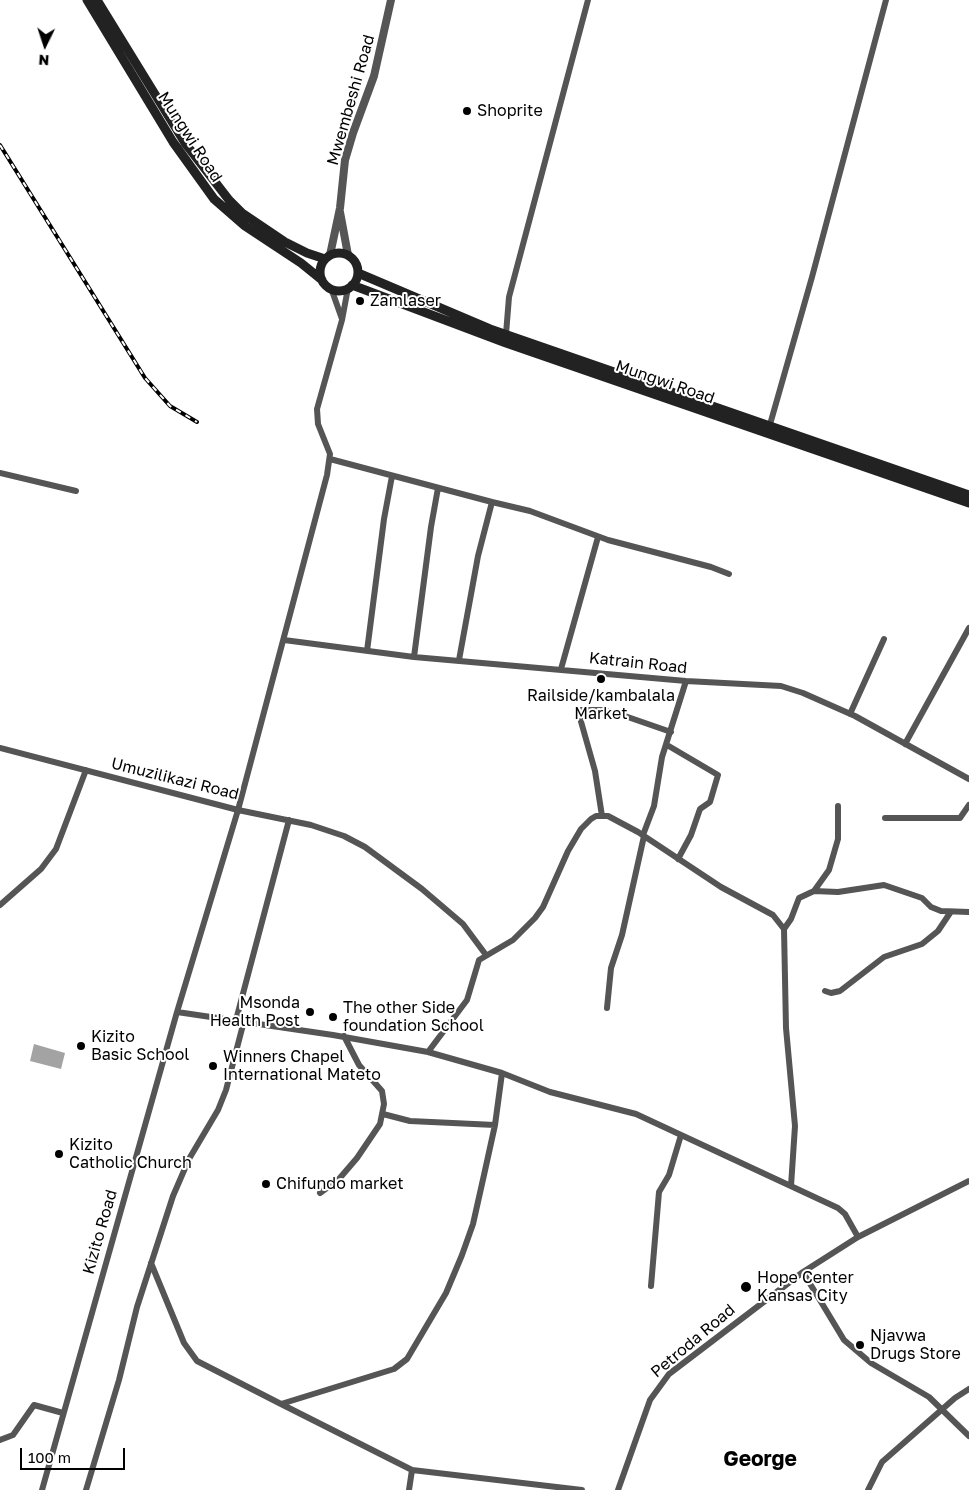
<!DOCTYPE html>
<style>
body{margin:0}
#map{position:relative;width:969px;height:1490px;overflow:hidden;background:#fff;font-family:"Golos Text",sans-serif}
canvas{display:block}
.north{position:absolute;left:20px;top:20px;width:50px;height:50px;-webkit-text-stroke:4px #fff;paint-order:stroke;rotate:184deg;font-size:14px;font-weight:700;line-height:20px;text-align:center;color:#000}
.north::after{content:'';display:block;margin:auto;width:18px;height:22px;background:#000;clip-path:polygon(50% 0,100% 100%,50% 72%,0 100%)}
.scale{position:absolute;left:20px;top:1448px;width:105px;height:22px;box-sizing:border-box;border:2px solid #000;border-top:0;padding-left:6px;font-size:15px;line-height:18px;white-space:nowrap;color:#000;-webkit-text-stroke:4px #fff;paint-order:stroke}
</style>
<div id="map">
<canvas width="969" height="1490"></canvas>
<div class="north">N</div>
<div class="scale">100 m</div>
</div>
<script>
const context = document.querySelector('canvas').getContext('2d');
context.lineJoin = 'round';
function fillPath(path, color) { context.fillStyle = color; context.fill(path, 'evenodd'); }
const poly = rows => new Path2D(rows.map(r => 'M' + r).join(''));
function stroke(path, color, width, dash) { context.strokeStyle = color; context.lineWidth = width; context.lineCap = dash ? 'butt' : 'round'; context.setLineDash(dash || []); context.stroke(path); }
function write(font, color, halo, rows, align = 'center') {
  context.font = font + ' "Golos Text",sans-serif'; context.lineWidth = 4; context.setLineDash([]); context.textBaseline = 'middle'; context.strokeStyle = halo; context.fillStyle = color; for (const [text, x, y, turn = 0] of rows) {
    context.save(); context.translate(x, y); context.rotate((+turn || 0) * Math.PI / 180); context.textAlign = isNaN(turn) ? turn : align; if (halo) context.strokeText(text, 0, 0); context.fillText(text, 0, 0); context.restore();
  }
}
const water = poly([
 [34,1044,65,1053,61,1069,30,1061]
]);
const minor = poly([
 [331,288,342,319],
 [506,334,509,297,588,0],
 [769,428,812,277,886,0],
 [330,459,492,502],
 [0,473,76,491],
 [284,640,414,657,686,681,781,686,803,693,855,716,969,779],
 [367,651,384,519,392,476],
 [414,657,431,527,438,488],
 [459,660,478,556,492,502,530,511,608,540,711,567,729,574],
 [561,669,598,537],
 [850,714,884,639],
 [905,744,969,628],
 [667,745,718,775,710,802,700,809,691,835,678,859],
 [0,748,238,810,311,825,344,836,365,847,422,889,463,924,486,955],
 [602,816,595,771,580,718,581,710,602,710,622,715,671,732],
 [885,818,960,818,969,805],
 [643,835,654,806,662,757,686,681],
 [814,891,829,870,838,839,838,806],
 [0,905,41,869,56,849,86,770],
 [784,929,791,919,799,898,814,891,838,892,884,885,922,898,931,907,941,911,969,912],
 [825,991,831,993,840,991,884,957,922,944,938,931,950,913],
 [607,1008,611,968,622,935,644,836],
 [177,1012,333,1035,428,1052,502,1073,550,1092,636,1114,838,1208,845,1214,858,1237],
 [236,1020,289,820],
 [428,1052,467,1000,479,960,513,940,535,918,543,907,568,851,581,829,591,819,596,816,608,816,638,832,721,887,773,915,784,929,786,1028,795,1126,791,1186],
 [383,1114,410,1121,495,1125],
 [320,1193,339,1179,357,1158,380,1124,384,1104,382,1091,359,1065,344,1036],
 [151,1263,184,1343,197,1361,281,1404,394,1369,407,1359,446,1293,462,1255,473,1224,484,1175,495,1125,502,1073],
 [803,1272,844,1340,871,1363,929,1397,969,1436],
 [651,1286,659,1192,669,1175,681,1135],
 [281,1404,412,1470],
 [0,1440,13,1435,34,1405,63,1413],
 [42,1490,177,1012,238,810,327,475,330,454,318,424,317,409,342,320,348,288],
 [86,1490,119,1380,137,1307,173,1196,189,1159,218,1110,226,1090,244,1021],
 [409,1490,412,1470,582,1490],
 [618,1490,650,1400,669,1374,803,1272,858,1237,969,1181],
 [868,1490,882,1462,955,1398,969,1389]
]);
const tertiary = poly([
 [340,212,348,255],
 [330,255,340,208,345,160,353,133,374,76,391,0]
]);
const secondary = poly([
 [87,0,173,142,214,199,245,226,301,263,322,280],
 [97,0,185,143,229,200,242,213,285,242,307,253,325,259],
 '320 272a19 19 0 1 1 38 0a19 19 0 1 1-38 0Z',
 [358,273,490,329,969,495],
 [352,285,506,343,969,503]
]);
const rail = poly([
 [0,145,145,378,170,406,197,422]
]);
const markers = [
 [467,111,5,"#000"],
 [360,301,5,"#000"],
 [601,679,5,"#000"],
 [310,1012,5,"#000"],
 [333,1017,5,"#000"],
 [81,1046,5,"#000"],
 [213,1066,5,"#000"],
 [59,1154,5,"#000"],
 [266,1184,5,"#000"],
 [746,1287,6,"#000"],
 [860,1345,5,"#000"]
];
const streetNames = [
 ["Mwembeshi Road",351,100,-74],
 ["Mungwi Road",190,137,57],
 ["Mungwi Road",665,382,19],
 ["Katrain Road",638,663,6],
 ["Umuzilikazi Road",175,779,14],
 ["Kizito Road",100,1232,-74],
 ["Petroda Road",693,1341,-40]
];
const poiNames = [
 ["Shoprite",477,111],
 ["Zamlaser",370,301],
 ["Railside/kambalala",601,696,"center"],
 ["Market",601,714,"center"],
 ["Msonda",300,1003,"right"],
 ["Health Post",300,1021,"right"],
 ["The other Side",343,1008],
 ["foundation School",343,1026],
 ["Kizito",91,1037],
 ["Basic School",91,1055],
 ["Winners Chapel",223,1057],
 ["International Mateto",223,1075],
 ["Kizito",69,1145],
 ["Catholic Church",69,1163],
 ["Chifundo market",276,1184],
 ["Hope Center",757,1278],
 ["Kansas City",757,1296],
 ["Njavwa",870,1336],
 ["Drugs Store",870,1354]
];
const districtNames = [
 ["George",760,1459]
];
fillPath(water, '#a3a3a3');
stroke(minor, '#555', 6);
stroke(tertiary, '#555', 8);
stroke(secondary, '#222', 9);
stroke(rail, '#000', 4);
stroke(rail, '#fff', 2, [5.5]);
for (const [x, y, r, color] of markers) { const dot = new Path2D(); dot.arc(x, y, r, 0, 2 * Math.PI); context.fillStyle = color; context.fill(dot); stroke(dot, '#fff', 2); }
write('16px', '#000', '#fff', streetNames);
write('16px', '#000', '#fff', poiNames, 'left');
write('bold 21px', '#000', '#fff', districtNames);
</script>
